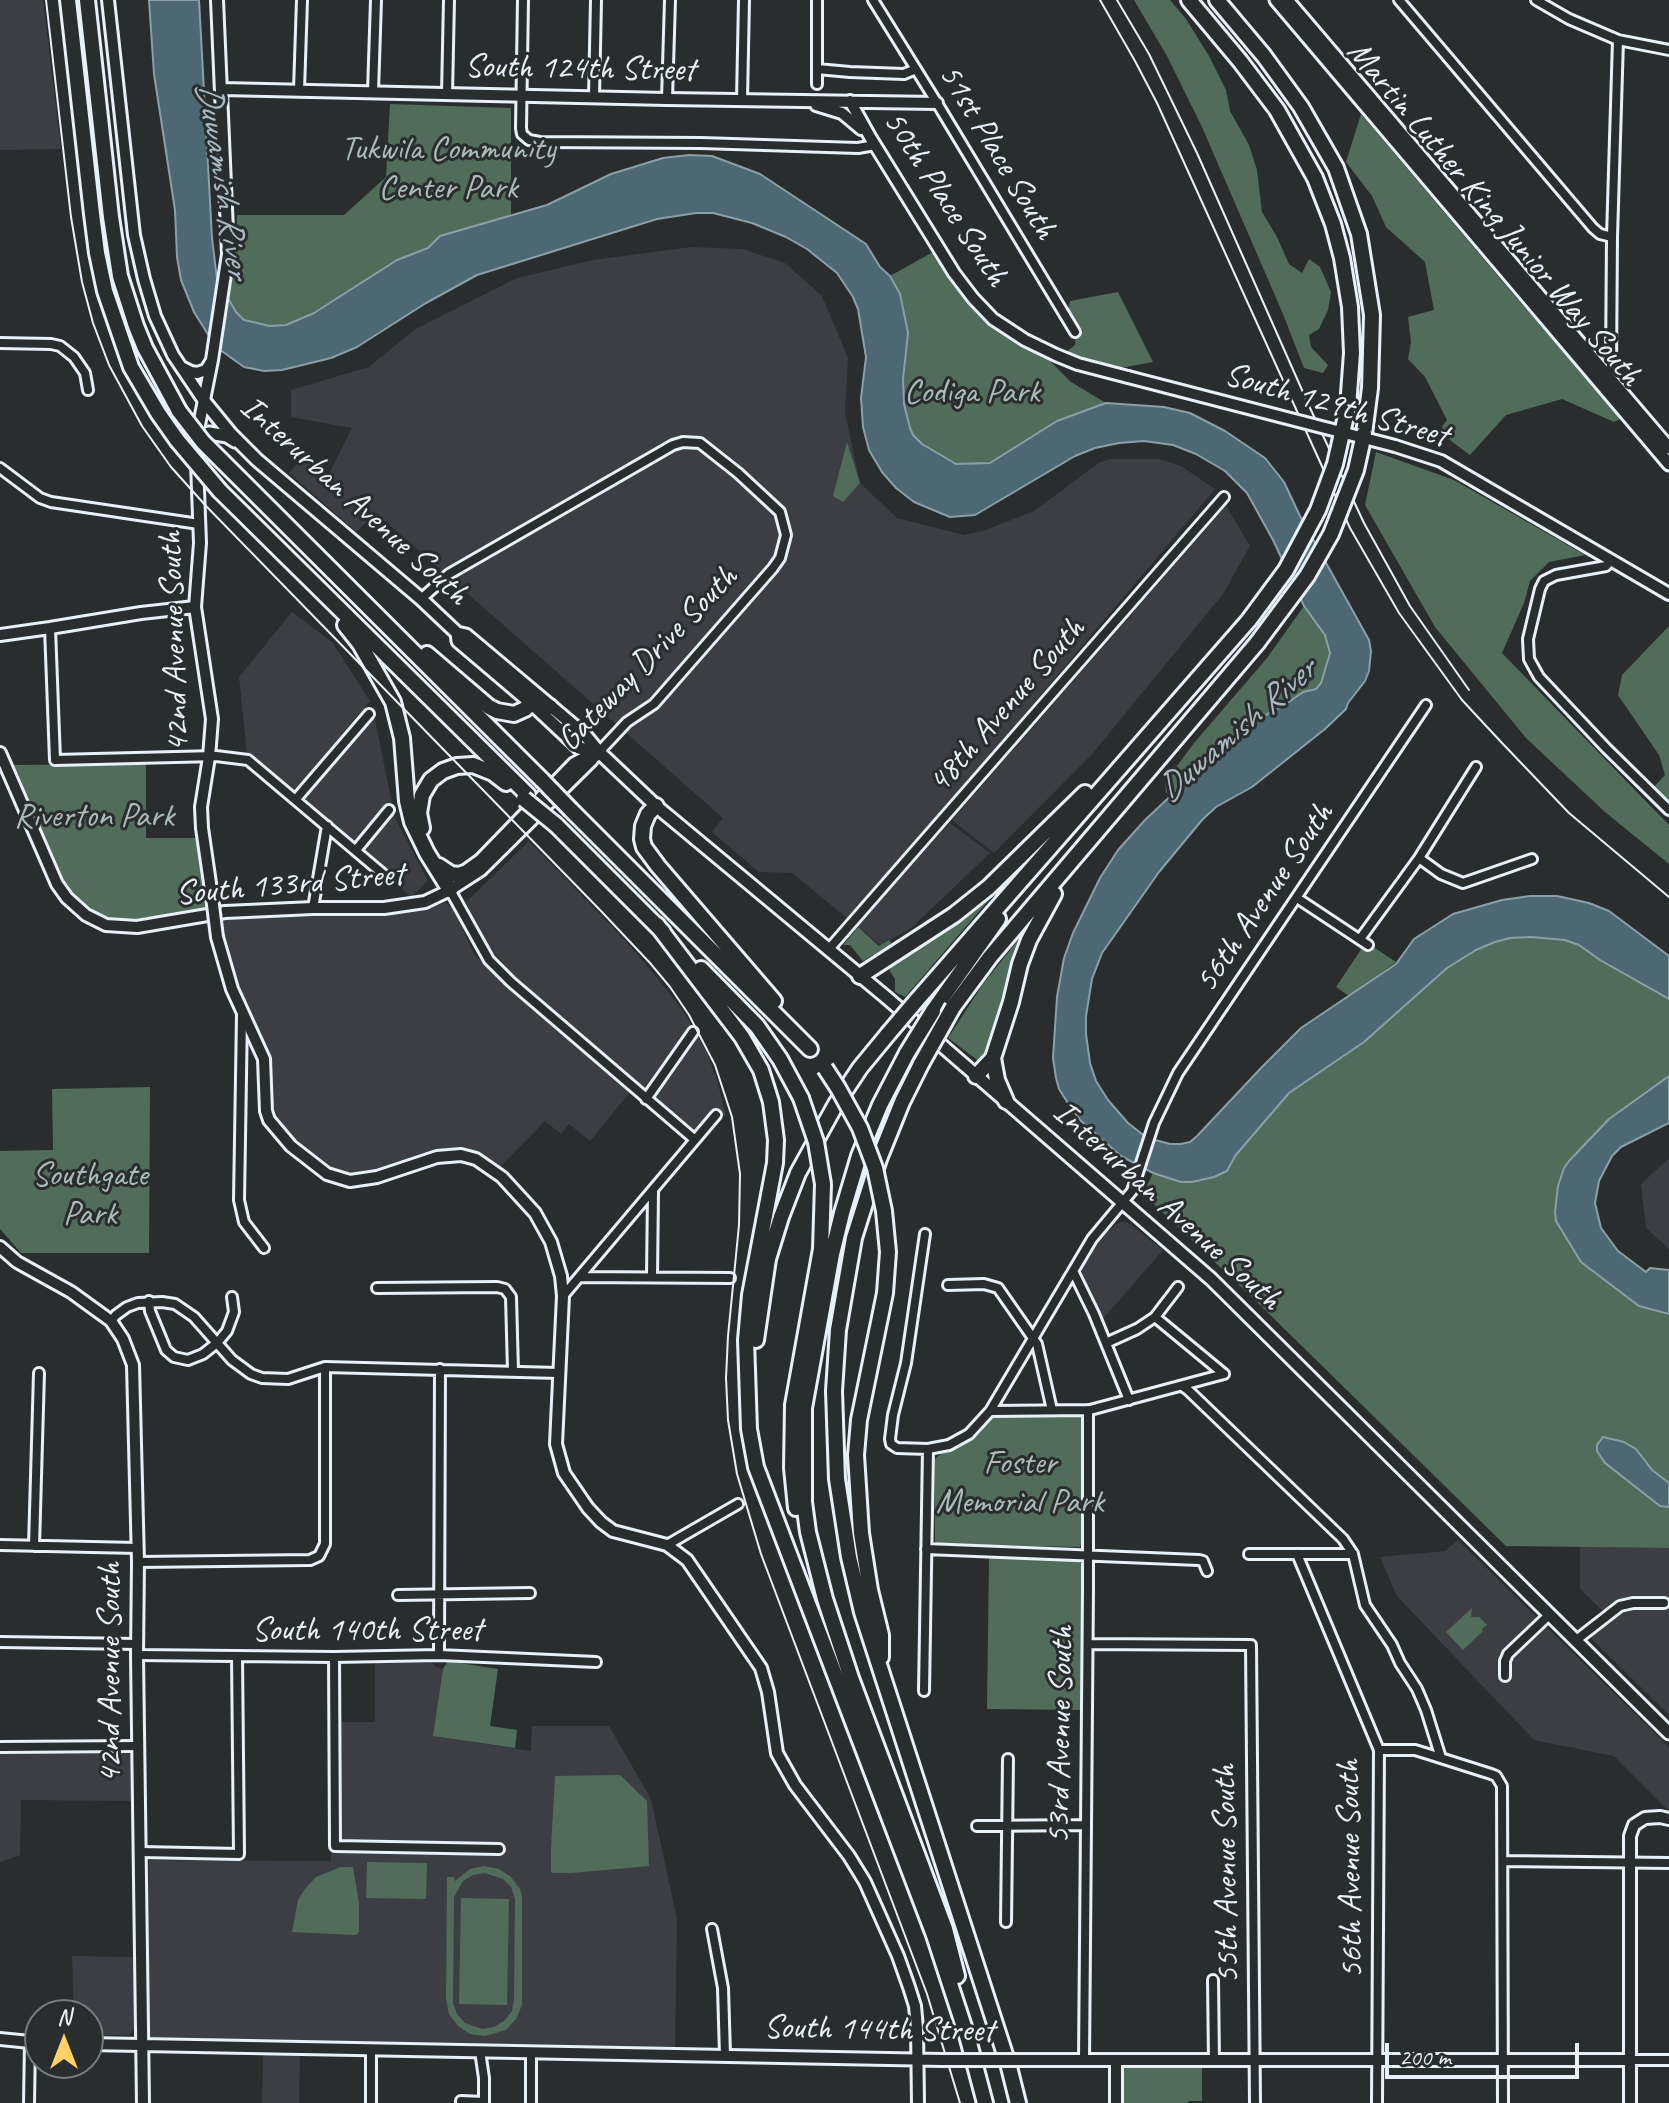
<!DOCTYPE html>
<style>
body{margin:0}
#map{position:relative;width:1669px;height:2103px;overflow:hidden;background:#2a2d2e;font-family:Caveat,sans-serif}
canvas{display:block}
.north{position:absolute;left:24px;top:1999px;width:80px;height:80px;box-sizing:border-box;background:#2a2d2e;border:2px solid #767b7f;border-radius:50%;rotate:0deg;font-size:22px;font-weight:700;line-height:32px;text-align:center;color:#e8f1f8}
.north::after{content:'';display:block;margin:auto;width:28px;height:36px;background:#ffd166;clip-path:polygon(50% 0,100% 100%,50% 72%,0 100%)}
.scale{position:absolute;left:1385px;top:2043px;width:194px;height:36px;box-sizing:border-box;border:4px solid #e8f1f8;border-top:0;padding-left:10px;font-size:24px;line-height:28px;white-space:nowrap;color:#e8f1f8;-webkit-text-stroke:6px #2a2d2e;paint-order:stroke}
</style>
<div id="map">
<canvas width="1669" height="2103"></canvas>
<div class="north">N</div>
<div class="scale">200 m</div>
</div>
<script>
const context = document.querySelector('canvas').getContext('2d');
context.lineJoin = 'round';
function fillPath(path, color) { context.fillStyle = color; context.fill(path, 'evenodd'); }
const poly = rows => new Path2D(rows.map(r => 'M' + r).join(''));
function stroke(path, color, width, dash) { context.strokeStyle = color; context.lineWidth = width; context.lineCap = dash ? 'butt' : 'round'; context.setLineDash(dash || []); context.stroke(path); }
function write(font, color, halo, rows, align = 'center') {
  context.font = font + ' Caveat,sans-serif'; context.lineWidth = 6; context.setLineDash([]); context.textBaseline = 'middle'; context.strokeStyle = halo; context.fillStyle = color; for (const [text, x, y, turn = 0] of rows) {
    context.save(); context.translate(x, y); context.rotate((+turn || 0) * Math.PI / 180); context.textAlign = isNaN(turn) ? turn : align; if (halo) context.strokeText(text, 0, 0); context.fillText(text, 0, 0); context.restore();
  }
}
const built = poly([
 [0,0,43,0,61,149,0,150],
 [691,247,742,249,785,263,822,296,848,358,845,413,860,483,897,518,964,535,983,531,1034,511,1100,462,1110,459,1159,459,1181,466,1215,489,880,885,886,891,950,823,990,853,910,929,880,945,792,873,759,872,712,832,723,818,376,513,356,532,289,473,302,458,327,478,352,428,291,417,291,390,369,367,414,330,517,278,593,260],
 [1226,506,1250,546,1223,594,1093,753,994,853,952,820],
 [292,612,332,642,370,701,294,791,247,755,239,677],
 [374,715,395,818,428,881,411,897,303,798],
 [529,841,626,941,658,979,686,1015,707,1053,718,1083,726,1116,720,1116,712,1112,693,1134,512,973,486,943,466,902],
 [445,903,453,908,474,954,494,973,630,1092,590,1141,569,1124,561,1134,545,1121,498,1169,461,1152,376,1173,350,1177,329,1171,294,1143,279,1128,270,1110,269,1069,245,1013,234,976,222,919,402,913],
 [1669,1158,1669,1249,1646,1228,1641,1184],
 [1119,1222,1127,1222,1163,1250,1101,1321,1081,1268,1099,1240],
 [1458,1540,1669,1747,1669,1811,1614,1756,1534,1740,1397,1596,1380,1557,1445,1551],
 [1580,1547,1669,1548,1669,1715,1590,1637,1610,1618,1580,1589],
 [375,1659,429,1659,436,1667,443,1669,434,1736,531,1751,532,1726,609,1726,651,1799,677,1919,675,2047,148,2039,149,1860,331,1861,329,1722,375,1722],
 [0,1753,132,1754,132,1801,21,1800,20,1855,0,1862],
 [72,1956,134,1957,135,2028,129,2035,88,2035,88,2015,74,2015],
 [263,2053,300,2053,299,2103,262,2103]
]);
const green = poly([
 [1134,0,1170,0,1186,19,1209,56,1226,90,1230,111,1249,145,1257,170,1262,212,1277,237,1289,264,1302,273,1309,259,1320,267,1331,292,1328,310,1319,329,1309,335,1311,347,1328,365,1323,373,1304,368,1283,314,1202,127,1167,56],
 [390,104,511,108,511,215,440,236,428,248,397,260,374,277,300,320,278,326,257,324,244,320,236,312,228,297,237,246,237,215,344,215,386,177],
 [1361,114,1514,295,1622,418,1614,422,1562,399,1506,415,1470,455,1451,441,1442,427,1447,420,1425,377,1408,359,1411,342,1408,317,1434,310,1425,262,1386,227,1372,196,1346,162],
 [933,252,955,286,981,314,1050,361,1071,382,1106,403,1057,421,990,463,956,464,922,444,913,435,910,428,904,404,903,379,905,368,900,294,890,276],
 [1118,292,1153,362,1120,368,1065,353,1075,345,1076,334,1083,331,1068,310,1070,301],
 [847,442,860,483,843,502,833,496],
 [1376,452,1454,480,1585,555,1549,562,1530,581,1524,603,1502,653,1669,825,1669,864,1605,812,1526,738,1435,627,1365,505],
 [1304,606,1325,635,1330,653,1321,683,1316,689,1302,692,1286,704,1249,724,1234,738,1210,751,1178,789,1166,793,1165,782,1194,743,1267,658],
 [1669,626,1669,803,1653,788,1665,775,1659,755,1618,695,1622,675],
 [146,764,146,838,198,838,205,910,140,922,124,922,101,916,69,892,14,765],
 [994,890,995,893,905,997,895,992,895,979,890,971,890,962],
 [1030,925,988,1057,980,1062,948,1038,983,984],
 [858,927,879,946,889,940,892,944,863,961,850,945,843,945],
 [1531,937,1565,940,1579,945,1600,960,1669,999,1669,1076,1650,1091,1557,1200,1555,1217,1581,1262,1639,1306,1669,1314,1669,1548,1506,1546,1260,1305,1143,1194,1153,1173,1181,1182,1192,1182,1214,1177,1227,1171,1235,1156,1289,1093,1447,968,1476,950,1495,942,1510,938],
 [1372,946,1396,962,1349,996,1336,987,1362,948,1368,952],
 [150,1087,149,1253,21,1253,0,1229,0,1151,53,1150,52,1089],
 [992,1415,1083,1416,1083,1539,1080,1547,939,1544,935,1543,934,1460,939,1455,959,1447,979,1434],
 [989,1558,1074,1559,1082,1564,1081,1710,987,1709],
 [1472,1608,1471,1617,1479,1617,1487,1625,1482,1629,1483,1631,1463,1650,1446,1632],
 [448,1661,498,1669,490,1726,517,1730,515,1748,433,1736,443,1669],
 [620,1775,647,1801,649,1866,572,1873,552,1873,551,1872,551,1848,555,1776],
 [367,1862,427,1863,426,1899,366,1898],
 [484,1866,499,1869,511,1877,520,1889,522,1896,522,2005,516,2019,506,2030,485,2036,470,2034,458,2026,449,2014,446,1999,447,1877,454,1877,455,1881,470,1869],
 [485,1873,503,1879,511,1887,515,1899,514,1999,512,2011,504,2021,494,2027,482,2029,465,2023,457,2014,453,2003,454,1897,463,1881,473,1875],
 [341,1867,353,1867,359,1903,359,1932,356,1935,292,1932,298,1900,305,1889,316,1877],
 [461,1898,509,1899,507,2005,459,2004],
 [1202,2067,1202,2101,1189,2101,1187,2103,1122,2103,1123,2070,1124,2068]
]);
const water = poly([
 [149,0,199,0,212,238,217,279,236,312,244,320,270,326,286,325,314,313,397,260,428,248,440,236,547,205,611,174,663,158,689,155,712,156,760,174,866,244,880,267,890,276,900,294,908,333,903,379,904,404,910,428,913,435,922,444,956,464,990,463,1057,421,1106,403,1164,407,1190,413,1225,431,1265,458,1284,482,1300,516,1369,640,1371,651,1369,671,1365,681,1348,703,1346,709,1325,729,1252,787,1216,807,1202,820,1159,872,1102,953,1092,979,1086,1016,1086,1034,1090,1063,1096,1081,1108,1100,1128,1123,1142,1134,1155,1140,1170,1144,1181,1144,1190,1142,1197,1136,1262,1067,1301,1028,1396,964,1414,939,1453,914,1502,900,1530,896,1557,896,1589,903,1609,911,1669,956,1669,999,1600,960,1579,945,1565,940,1531,937,1510,938,1495,942,1476,950,1447,968,1364,1042,1289,1093,1235,1156,1227,1171,1214,1177,1192,1182,1181,1182,1153,1173,1121,1156,1081,1121,1071,1108,1059,1089,1056,1078,1053,1058,1057,997,1064,958,1073,933,1100,878,1118,850,1145,820,1178,789,1210,751,1234,738,1249,724,1286,704,1303,692,1316,689,1321,683,1330,653,1325,635,1304,606,1273,540,1247,493,1225,471,1196,454,1173,445,1144,441,1119,443,1095,448,1075,456,975,515,950,517,914,502,896,488,882,472,869,450,863,427,861,398,866,357,858,309,853,297,837,273,807,249,786,237,752,223,713,213,696,213,657,219,477,275,426,303,357,347,331,358,282,370,264,371,244,367,219,349,209,336,194,312,181,280,177,257,175,210,154,74,149,0],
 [1669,1076,1669,1123,1621,1147,1612,1156,1599,1181,1595,1203,1601,1228,1618,1251,1646,1272,1650,1268,1669,1270,1669,1314,1639,1306,1581,1262,1556,1221,1555,1212,1558,1186,1564,1168,1569,1161,1609,1119,1669,1076],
 [1603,1437,1624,1442,1636,1449,1652,1470,1669,1483,1669,1507,1660,1506,1605,1463,1597,1451,1597,1445,1603,1437]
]);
const minor = poly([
 [523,0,521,128,522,134,529,140,540,142,701,143,858,148,875,145],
 [817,0,817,84],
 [873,0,937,103,1075,332],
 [1399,0,1593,228,1600,234,1612,237],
 [1536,0,1569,19,1618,40,1669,50],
 [817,69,850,72,904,74,916,69],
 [299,90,302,0],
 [373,92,376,0],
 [447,94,449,0],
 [594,97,596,0],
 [667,99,670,0],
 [742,100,744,0],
 [0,343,51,344,60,346,74,357,85,373,88,390],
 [1606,375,1611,368,1612,237,1618,40],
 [0,468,40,498,51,502,199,524],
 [1610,561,1606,566,1556,575,1544,581,1540,589,1528,639,1529,659,1539,677,1606,748,1669,810],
 [421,599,449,574,673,445,683,442,700,443,738,473,780,512,786,535,780,558,773,568,654,704,627,722,599,752],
 [50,628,55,760,216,756,248,760,389,879],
 [296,799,369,714],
 [356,850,389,810],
 [1419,858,1441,874,1463,883,1532,859],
 [450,890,489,960,511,982,694,1139],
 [1297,898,1368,945],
 [313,908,327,826],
 [1360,939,1419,858,1476,767],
 [829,949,1224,497],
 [242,1015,239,1200,244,1222,264,1248],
 [646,1099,693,1032],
 [925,1234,906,1363,893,1415,890,1439,891,1444,897,1448,928,1449,949,1445,969,1434,990,1411,1092,1239,1132,1191,1154,1123,1178,1073,1426,705],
 [1073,1271,1094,1314,1129,1400],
 [580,1277,730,1278],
 [652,1277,653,1192],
 [948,1285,984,1284,998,1288,1037,1344,1052,1410],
 [377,1288,497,1287,505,1289,511,1297,513,1371],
 [563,1296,716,1115],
 [149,1301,150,1311,166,1350,174,1357,188,1360,203,1354,217,1343,227,1331,234,1312,232,1297],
 [1155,1317,1224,1374],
 [111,1321,116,1315,127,1307,138,1303,162,1302,175,1304,194,1317,232,1360,251,1374,262,1378,288,1379,325,1367,559,1373],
 [1106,1343,1137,1329,1155,1317,1178,1287],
 [1182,1386,1188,1390,1343,1539,1353,1554,1365,1605,1392,1645,1400,1663,1417,1689,1426,1710,1441,1758],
 [990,1411,1090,1410,1224,1374],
 [0,1545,138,1548],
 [667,1545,738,1504],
 [34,1546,39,1373],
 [926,1549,1199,1560,1203,1561,1207,1571],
 [1249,1554,1353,1554],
 [1297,1554,1379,1750,1377,2103],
 [138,1562,310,1560,319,1556,325,1544,325,1367],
 [398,1595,530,1593],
 [1575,1641,1620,1606,1633,1603,1664,1603],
 [0,1642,137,1644],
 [1088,1644,1251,1645,1255,2103],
 [137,1655,334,1657,439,1655,596,1662],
 [439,1655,440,1369],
 [334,1657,335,1846,499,1849],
 [1505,1676,1505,1661,1508,1654,1549,1615],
 [924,1691,928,1449],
 [0,1747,139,1746],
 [1379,1750,1415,1750,1428,1754,1491,1774,1496,1776,1502,1786,1503,2103],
 [977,1826,1086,1825],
 [141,1852,239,1854,237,1656],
 [1503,1861,1669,1863],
 [1006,1922,1008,1759],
 [712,1929,723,1988,725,2055],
 [1213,1980,1214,2061],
 [480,2051,484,2078,484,2103],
 [531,2052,531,2103],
 [1084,2060,1088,1589,1088,1410],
 [1629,2060,1669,2060],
 [461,2101,484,2102],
 [29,2103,30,2042],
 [371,2103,371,2049]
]);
const tertiary = poly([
 [108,0,134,235,144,279,155,316,173,355,204,401],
 [222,89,667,99,937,103],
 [850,101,870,137,954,273,973,298,993,319,1025,340,1056,355,1078,364,1128,377],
 [816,105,842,113,861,129],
 [181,367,191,372,197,373,206,370,211,362],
 [197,435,212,360,228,254,217,0],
 [1395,446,1441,461,1669,594],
 [197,463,200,543,195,607,212,719,209,757,201,807,202,828,212,897],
 [0,635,50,628,141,613,195,607],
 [0,753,57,884,67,898,86,915,106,925,137,927,225,912,313,908,384,908,425,902,450,890,481,870,592,760],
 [217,937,232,989,264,1059,266,1111,269,1120,291,1146,327,1174,350,1181,377,1177,437,1157,461,1155,476,1159,502,1177,535,1213,551,1242,561,1276,563,1296,556,1444,564,1473,588,1508,601,1522,613,1531,667,1545,687,1560,761,1668,768,1692,777,1753,795,1785,849,1856,865,1882,898,1956,909,1987,915,2006,917,2028,918,2103],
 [0,1247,17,1262,71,1292,111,1321,123,1339,133,1365,138,1562,137,1655,143,2103],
 [0,2039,40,2043],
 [88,2044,942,2060],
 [1042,2060,1629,2060],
 [1116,2103,1116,2060],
 [1630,2103,1630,1836,1634,1825,1645,1818,1660,1817,1669,1819]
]);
const secondary = poly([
 [1276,0,1669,464],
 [1287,0,1669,448],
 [204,401,231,434,257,460,421,599,457,633,466,635,585,735,599,752,656,806,887,998,1211,1279,1669,1733],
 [196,452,204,436,209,433,227,436,235,441],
 [457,633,458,641,531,703,579,748,599,752]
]);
const motorway = poly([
 [68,0,92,214,97,253,105,291,131,367,158,413,177,440],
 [87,0,111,217,120,276,136,326,145,348,179,411],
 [1189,0,1240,61,1277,110,1315,178,1333,224,1342,258,1350,307,1352,353,1348,407],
 [1217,0,1264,56,1301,107,1336,168,1359,234,1372,315,1370,388,1364,434],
 [221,460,542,780],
 [220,491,528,795],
 [345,625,360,644,393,702,402,738,407,801,412,822,427,853,450,890],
 [427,654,489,707,497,711,514,714,525,709,531,703,550,707],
 [656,806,648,814,643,826,642,839,644,847,658,866,774,1001],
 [571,810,810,1049],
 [556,825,663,932],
 [422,828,419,813,422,795,431,780,443,771,457,766,473,765,493,773,506,783],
 [439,866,451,874,459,875,467,872,481,862,575,765,599,752],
 [657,925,742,1037,761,1070,771,1102,776,1140,775,1163,750,1295,746,1340,749,1429,756,1467,934,1935,968,2039,985,2103],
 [701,969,757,1026,780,1059,801,1098],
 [860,976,954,915,989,887,1085,793],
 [916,1001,1249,620],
 [953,1007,990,957,1257,643],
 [933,1011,998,919],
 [907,1053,880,1105,859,1156,842,1213,832,1254,804,1408,804,1502,808,1532,825,1599,851,1678,945,1929,957,1976],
 [921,1064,902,1102,879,1159,854,1238,838,1330,834,1391,837,1479,849,1557,862,1612,1009,2067,1018,2103],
 [976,1076,993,1058],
 [1006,1101,997,1080,993,1058,1011,1002,1020,964,1029,940,1054,894],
 [756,1340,768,1259,781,1217,798,1173,836,1104,860,1068,888,1034],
 [796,1508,792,1468,793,1405,821,1249,823,1184],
 [881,1657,881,1635,870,1590,861,1533,856,1455,859,1420,885,1293,888,1252,884,1211]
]);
const tram = poly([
 [46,0,71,217,82,282,93,323,109,365,142,426,171,467,206,506,601,911,650,963,670,987,689,1015,715,1065,732,1117,740,1174,739,1225,728,1336,726,1378,728,1420,737,1474,761,1554,927,1994,960,2103]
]);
const rail = poly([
 [1100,0,1135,61,1157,103,1350,528,1399,613,1462,700,1502,743,1569,813,1669,897],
 [1117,0,1149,54,1197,153,1310,408,1364,523,1410,606,1469,690]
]);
const tertiaryBridge = poly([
 [1128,377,1395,446],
 [212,897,217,937],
 [942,2060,1042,2060]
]);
const motorwayBridge = poly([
 [179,411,203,442,221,460],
 [177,440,220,491],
 [1249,620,1286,570,1318,510,1335,464,1348,407],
 [1257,643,1307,576,1331,534,1356,470,1364,434],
 [542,780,571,810],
 [524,799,556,825],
 [888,1034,916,1001],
 [907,1053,933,1011],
 [921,1064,953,1007],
 [825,1068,838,1088,860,1128,875,1168,884,1211],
 [801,1098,816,1142,823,1184]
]);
const streetNames = [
 ["South 124th Street",580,69,1],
 ["51st Place South",997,152,59],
 ["50th Place South",945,199,57],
 ["Martin Luther King Junior Way South",1494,214,50],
 ["South 129th Street",1336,406,16],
 ["Interurban Avenue South",354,501,42],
 ["42nd Avenue South",175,642,-92],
 ["Gateway Drive South",648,659,-46],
 ["48th Avenue South",1007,706,-49],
 ["South 133rd Street",290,885,-5],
 ["56th Avenue South",1265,898,-56],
 ["Interurban Avenue South",1167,1206,42],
 ["South 140th Street",367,1631],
 ["42nd Avenue South",111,1673,-90],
 ["53rd Avenue South",1061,1735,-89],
 ["56th Avenue South",1351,1869,-91],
 ["55th Avenue South",1227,1874,-91],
 ["South 144th Street",879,2030,1]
];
const parkNames = [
 ["Tukwila Community",448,150],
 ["Center Park",448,189],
 ["Codiga Park",972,393],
 ["Riverton Park",94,817],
 ["Southgate",90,1176],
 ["Park",90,1215],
 ["Foster",1020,1464],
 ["Memorial Park",1020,1503]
];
const waterNames = [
 ["Duwamish River",222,180,81],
 ["Duwamish River",1237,731,-41]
];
fillPath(built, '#3c3e44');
fillPath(green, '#526c5b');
fillPath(water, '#4d6872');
stroke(water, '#8b9fa8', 2);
stroke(minor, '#e8f1f8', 14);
stroke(tertiary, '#e8f1f8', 16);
stroke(secondary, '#e8f1f8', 17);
stroke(motorway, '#e8f1f8', 20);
stroke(minor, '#2a2d2e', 8);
stroke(tertiary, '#2a2d2e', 10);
stroke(secondary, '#2a2d2e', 11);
stroke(motorway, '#2a2d2e', 14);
stroke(tram, '#e8f1f8', 2);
stroke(rail, '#e8f1f8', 2);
stroke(tertiaryBridge, '#e8f1f8', 16, []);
stroke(motorwayBridge, '#e8f1f8', 20, []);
stroke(tertiaryBridge, '#2a2d2e', 10);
stroke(motorwayBridge, '#2a2d2e', 14);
write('34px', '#e8f1f8', '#2a2d2e', streetNames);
write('34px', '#acbcb9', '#2a2d2e', parkNames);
write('italic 36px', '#aabac2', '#2a2d2e', waterNames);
</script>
